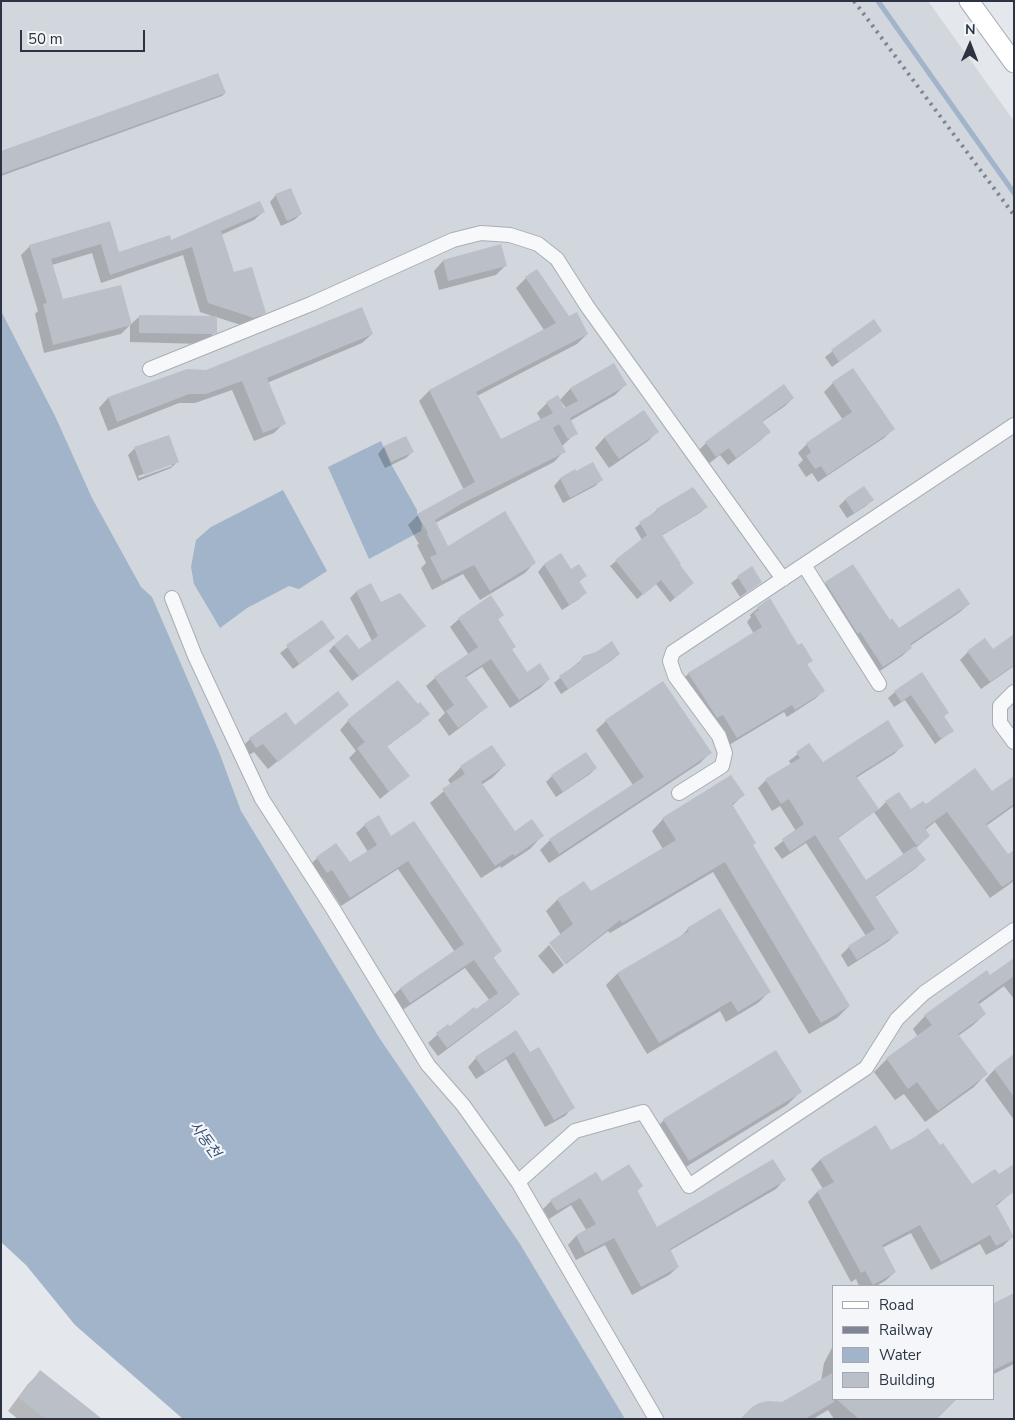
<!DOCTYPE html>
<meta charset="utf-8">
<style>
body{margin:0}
#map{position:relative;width:1015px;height:1420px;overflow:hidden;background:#e4e7eb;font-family:"Nunito Sans",sans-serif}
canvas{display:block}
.frame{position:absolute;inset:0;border:2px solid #2c3443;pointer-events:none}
.legend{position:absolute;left:832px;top:1285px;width:162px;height:115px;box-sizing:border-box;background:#f4f6f9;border:1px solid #a4a8b0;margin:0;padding:6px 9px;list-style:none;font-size:15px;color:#2c3443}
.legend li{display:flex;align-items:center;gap:10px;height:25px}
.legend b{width:25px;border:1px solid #a4a8b0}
.north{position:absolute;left:945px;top:20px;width:50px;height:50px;-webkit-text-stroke:4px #f4f6f9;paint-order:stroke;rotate:1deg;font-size:14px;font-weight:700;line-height:20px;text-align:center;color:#2c3443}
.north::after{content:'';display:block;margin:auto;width:18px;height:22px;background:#2c3443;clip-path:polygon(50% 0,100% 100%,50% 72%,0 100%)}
.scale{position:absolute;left:20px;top:30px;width:125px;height:22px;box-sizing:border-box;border:2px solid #2c3443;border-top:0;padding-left:6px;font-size:15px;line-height:18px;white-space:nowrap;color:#2c3443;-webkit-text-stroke:4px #f4f6f9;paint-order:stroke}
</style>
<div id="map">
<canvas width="1015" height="1420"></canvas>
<div class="frame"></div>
<ul class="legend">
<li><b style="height:6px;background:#fff"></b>Road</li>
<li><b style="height:6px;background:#7e8694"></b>Railway</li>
<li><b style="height:14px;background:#a1b4c9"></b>Water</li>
<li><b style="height:14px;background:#bbc0c8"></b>Building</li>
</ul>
<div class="north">N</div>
<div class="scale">50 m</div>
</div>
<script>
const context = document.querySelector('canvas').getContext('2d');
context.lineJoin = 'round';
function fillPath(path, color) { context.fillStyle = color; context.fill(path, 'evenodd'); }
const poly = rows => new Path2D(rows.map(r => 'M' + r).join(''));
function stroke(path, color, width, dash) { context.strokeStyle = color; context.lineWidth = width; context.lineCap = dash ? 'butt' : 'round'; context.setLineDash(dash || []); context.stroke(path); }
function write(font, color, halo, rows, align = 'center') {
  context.font = font + ' "Nunito Sans","Noto Sans KR",sans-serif'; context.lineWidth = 4.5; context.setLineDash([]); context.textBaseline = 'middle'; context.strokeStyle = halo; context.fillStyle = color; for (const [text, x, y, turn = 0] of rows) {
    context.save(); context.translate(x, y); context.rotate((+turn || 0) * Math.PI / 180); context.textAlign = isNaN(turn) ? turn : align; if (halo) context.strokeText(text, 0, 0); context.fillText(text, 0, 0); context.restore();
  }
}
const built = poly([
 [1,1,928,1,1014,121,1014,1419,544,1419,1,380],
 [834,1286,994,1286,994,1399,834,1399]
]);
const water = poly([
 [1,311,55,416,92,498,141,587,152,597,219,752,241,811,380,1039,520,1244,625,1419,183,1419,75,1325,26,1265,1,1242],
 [381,441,391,464,417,510,417,513,422,525,421,531,369,559,328,467],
 [283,490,327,571,299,589,289,586,247,608,220,628,194,584,191,567,196,540,211,527]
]);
const shadow = poly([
 [225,93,222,96,1,176,1,152],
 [276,195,301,214,294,220,281,226,270,202],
 [259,203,263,212,254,220,221,235,233,273,251,268,264,312,255,321,244,326,216,317,215,332,202,344,130,342,130,325,121,334,44,353,35,314,38,311,21,255,30,246,109,222,119,254,169,236,171,241],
 [92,253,101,283,183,255,200,312,215,317,140,316,130,325,120,286,62,301,52,265],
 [443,261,506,265,496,275,439,290,434,271],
 [537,271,569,317,587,334,577,344,477,396,500,441,541,420,537,413,547,403,564,409,566,408,560,400,570,389,614,364,625,385,615,395,570,421,576,433,562,446,564,451,554,462,435,523,447,547,535,562,525,573,480,600,463,574,432,590,421,568,426,563,417,545,419,544,408,525,418,515,464,490,419,401,429,391,544,330,516,288,526,278],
 [873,321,881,331,832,367,825,357],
 [372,334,362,343,267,383,284,423,274,433,254,441,232,390,195,403,179,403,108,431,99,408,108,398,187,371,207,371],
 [833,383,893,429,884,438,818,482,812,473,806,477,798,465,803,460,798,453,807,444,843,420,824,392],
 [793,398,785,406,762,422,769,432,761,440,728,465,720,455,708,464,698,451,706,443],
 [643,411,657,432,648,441,609,468,595,448,604,438],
 [406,438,412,452,406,458,385,468,378,454,384,447],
 [135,448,177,462,171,468,138,481,128,455],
 [172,464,172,466,139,478,138,476],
 [574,471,601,480,595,486,563,503,554,486,560,479],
 [864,488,872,500,866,506,847,518,839,506,845,500],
 [706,507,701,512,661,536,687,588,670,602,656,584,637,599,610,566,642,540,635,528,657,510],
 [561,555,571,571,585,576,578,583,585,593,579,599,562,610,538,572,544,565],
 [751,568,761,582,740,597,731,583],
 [826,583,889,622,899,630,969,604,960,612,910,646,911,648,902,656,874,675,817,592],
 [371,585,381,604,424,626,352,681,329,651,334,645,359,651,372,641,350,598,356,592],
 [758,608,811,660,807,665,823,691,816,698,787,717,784,712,729,745,681,681,688,674,754,634,747,622,751,617,750,615],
 [503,615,497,620,514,647,511,650,527,673,549,679,540,688,510,708,482,667,465,678,486,707,477,715,449,736,438,720,445,713,426,686,435,678,469,655,450,627,459,619],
 [322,621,334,638,293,669,280,653],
 [1014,636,1014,666,981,689,960,660,968,652,992,651],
 [619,654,612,660,561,694,554,683,580,661],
 [921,674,947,713,943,717,952,731,935,744,905,700,894,707,888,698,895,692],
 [347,705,268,769,254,752,247,756,241,748,250,739,295,727],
 [418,705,428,714,420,722,386,747,408,776,380,799,349,758,356,751,340,730,348,721],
 [606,721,710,753,700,763,549,863,540,850,550,840,633,785,596,730],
 [809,745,822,763,902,746,894,754,856,778,878,810,886,802,911,811,925,806,992,793,1014,777,1014,806,986,826,1008,856,1014,852,1014,881,990,898,935,822,925,830,929,836,916,848,924,860,916,868,875,897,897,933,889,941,848,967,841,955,849,947,866,936,806,843,782,859,774,848,796,831,780,806,772,811,758,788,766,780,791,764,789,761],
 [874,812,904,855,865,882,838,838],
 [505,765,492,778,481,785,514,833,542,836,530,849,501,868,500,866,481,878,430,803,451,785,448,780,461,767],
 [596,768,590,774,556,797,546,782,552,776],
 [743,795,732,806,752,845,849,1006,837,1018,809,1034,713,872,610,933,608,931,566,964,551,944,561,935,546,911,557,900,590,893,663,849,652,831,663,819],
 [365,825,391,837,500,951,493,958,518,994,509,1003,438,1056,428,1043,448,1025,450,1027,490,1001,465,968,401,1011,392,997,400,989,455,952,398,869,341,906,323,878,318,881,308,867,317,858,336,845,350,864,368,852,356,833],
 [688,929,769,992,758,1003,726,1022,720,1011,647,1054,606,985,617,974,678,939],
 [549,945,564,965,553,974,538,956],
 [1014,959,1014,999,1004,986,978,1005,985,1014,972,1026,958,1036,986,1074,974,1087,925,1122,904,1094,895,1100,874,1072,887,1059,918,1037,913,1029,925,1016,990,977],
 [516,1032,530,1053,573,1107,565,1116,545,1127,506,1059,476,1079,468,1067,476,1058],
 [775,1052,800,1092,787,1105,676,1173,651,1133,664,1120],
 [1014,1056,1014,1120,985,1080,994,1070],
 [875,1127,890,1151,972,1186,1011,1193,996,1206,1012,1237,1003,1246,986,1255,980,1244,931,1270,911,1233,882,1248,895,1272,885,1281,876,1286,859,1286,856,1279,851,1282,808,1202,817,1192,823,1189,811,1169,820,1160],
 [784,1180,776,1189,669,1251,678,1267,669,1275,632,1295,605,1245,576,1260,568,1245,576,1236,587,1231,571,1205,549,1219,543,1209,551,1201,602,1183,642,1186,637,1191,657,1228],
 [1014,1294,1014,1364,994,1374,994,1304],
 [834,1344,834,1399,952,1399,948,1407,936,1419,834,1419,828,1410,813,1419,742,1419,782,1404,821,1381,824,1363],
 [40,1372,100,1419,18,1419,8,1411,28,1384]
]);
const stream = poly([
 [878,1,1014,193]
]);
const building = poly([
 [218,73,226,93,1,174,1,151],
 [291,188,302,214,287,221,275,194],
 [260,201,265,212,221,231,234,272,252,267,266,313,254,318,208,303,192,247,110,275,101,244,51,259,63,299,121,285,132,325,53,345,43,304,47,303,29,245,110,221,119,252,170,235,171,240],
 [501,244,507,266,448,281,443,260],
 [537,269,569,316,577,312,588,334,476,392,501,439,553,413,546,402,558,395,564,408,578,401,570,388,614,363,627,385,570,418,578,434,568,439,559,424,553,428,566,452,461,504,435,520,448,546,505,511,536,563,490,591,474,565,442,581,430,557,437,554,427,534,428,533,417,514,475,482,429,390,556,323,525,277],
 [362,307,373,334,267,378,286,424,263,433,242,381,206,394,189,394,117,422,108,397,187,369,206,370],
 [139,315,217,316,217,333,212,334,139,333],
 [874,319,882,331,839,362,831,350],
 [853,368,895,429,827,475,821,466,815,469,806,456,811,452,806,443,852,412,832,382],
 [784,384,794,398,762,421,771,432,736,458,729,448,716,457,705,442],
 [644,410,659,432,619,459,604,437],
 [169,435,179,462,144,475,134,447],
 [406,436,414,452,391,462,384,446],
 [593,462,603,480,570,498,560,478,575,469,576,471],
 [864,486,874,500,854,513,845,499],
 [693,487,708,507,662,535,681,564,680,565,694,583,675,598,661,580,643,595,615,560,647,535,639,522,657,511,656,509],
 [561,553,571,569,579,564,587,576,579,581,587,593,569,605,544,564],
 [853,564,890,620,892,618,899,628,959,588,970,604,910,644,912,648,883,667,860,632,858,634,825,582],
 [752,566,762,582,747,592,737,576],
 [371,583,381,602,400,593,426,626,359,676,334,645,347,634,359,649,378,636,356,591],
 [491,595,504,615,498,619,516,647,512,649,527,672,540,663,550,679,519,700,491,659,465,676,488,707,458,728,446,711,454,705,434,677,478,647,458,618],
 [770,598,798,645,802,643,813,661,807,664,825,691,795,710,792,705,737,738,723,715,717,718,688,673,762,627,754,613,759,610,757,607],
 [322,620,335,638,299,664,286,645],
 [1014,634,1014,665,990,682,967,651,985,638,993,649],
 [612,641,620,654,568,689,559,676,579,663,583,656,596,652],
 [922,672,949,713,944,716,954,731,941,739,911,695,901,702,894,691],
 [398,680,418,704,420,702,430,714,387,746,410,776,389,792,357,748,365,742,347,720],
 [663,681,712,753,559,854,549,839,644,777,605,720],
 [338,691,349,705,278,762,263,744,256,748,249,738,286,712,295,725],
 [888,720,904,746,856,776,879,809,838,837,866,880,915,846,926,860,875,896,899,933,857,960,848,946,875,929,815,835,790,852,782,839,804,824,789,799,781,804,765,779,800,758,796,752,809,743,823,762],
 [492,745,506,765,481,782,515,831,532,819,544,836,515,856,513,854,495,866,442,789,465,774,460,766],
 [586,752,597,768,563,792,551,775],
 [975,768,992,791,1014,776,1014,804,986,824,1008,854,1014,850,1014,879,1002,887,947,812,925,828,930,836,917,846,885,801,899,792,911,809,923,801,926,804],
 [731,775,745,795,732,804,756,843,753,845,850,1006,821,1023,725,862,622,923,620,920,565,964,549,943,573,924,557,899,584,881,591,891,676,840,662,818],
 [379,815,391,836,414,821,502,951,493,957,520,994,447,1048,436,1033,448,1024,450,1026,474,1007,476,1009,498,993,474,960,410,1003,400,988,464,944,408,861,350,898,332,870,327,873,316,857,336,843,350,862,377,845,364,824],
 [720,908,771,992,738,1012,731,1001,659,1043,617,973,689,931,687,928],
 [1014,958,1014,976,978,1002,986,1014,958,1034,988,1074,938,1111,917,1082,908,1089,886,1058,932,1025,924,1015,987,970,990,975],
 [516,1030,530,1052,539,1047,575,1108,554,1120,514,1052,485,1072,475,1057],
 [776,1050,802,1092,689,1161,663,1119],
 [1014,1054,1014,1097,994,1069],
 [876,1125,891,1150,915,1137,928,1128,940,1145,943,1143,972,1184,995,1169,999,1174,1014,1164,1014,1192,996,1204,1014,1237,996,1246,990,1235,941,1262,920,1225,882,1245,896,1272,873,1285,865,1271,861,1273,817,1191,834,1182,820,1159],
 [773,1159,786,1180,670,1249,679,1267,641,1287,614,1238,585,1253,576,1235,596,1224,580,1198,557,1211,550,1200,596,1172,602,1181,629,1164,643,1186,637,1190,657,1227],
 [1014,1293,1014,1360,994,1370,994,1303],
 [40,1370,91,1410,102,1419,46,1419,19,1398],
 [834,1372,834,1402,805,1419,740,1419,752,1407,759,1403,768,1401,782,1402],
 [836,1399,957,1399,937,1419,859,1419]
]);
const minor = poly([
 [150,369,311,304,453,240,481,233,510,235,538,244,557,259,587,306,783,579],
 [804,565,879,684],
 [172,598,195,656,262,799,333,909,428,1065,463,1105,518,1182,656,1419],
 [1014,692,1000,706,1000,723,1014,742],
 [679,793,722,766,725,753,719,736,675,676,670,661,673,652,1014,425],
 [518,1182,575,1131,643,1112,689,1186,866,1068,897,1019,924,993,1014,930]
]);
const secondary = poly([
 [969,1,1014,63]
]);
const rail = poly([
 [854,1,1014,215]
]);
const waterNames = [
 ["사동천",204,1140,54]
];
fillPath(built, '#d2d6dd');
fillPath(water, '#a1b4c9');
fillPath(shadow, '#0003');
stroke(stream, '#a1b4c9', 5);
fillPath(building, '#bbc0c8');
stroke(minor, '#a9aeb5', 16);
stroke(secondary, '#a9aeb5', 21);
stroke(minor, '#f7f8fa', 14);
stroke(secondary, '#fff', 19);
stroke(rail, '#7e8694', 4, [2.5, 5]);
write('italic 15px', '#375276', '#f4f6f9', waterNames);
</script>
